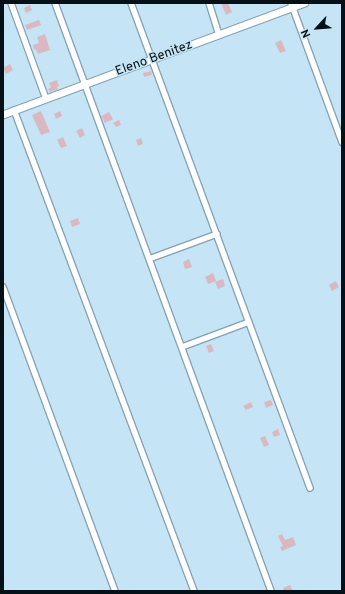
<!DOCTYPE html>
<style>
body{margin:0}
#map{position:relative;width:345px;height:594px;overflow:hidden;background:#c5e4f6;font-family:Overpass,sans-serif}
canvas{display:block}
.frame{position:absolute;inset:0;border:4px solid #061117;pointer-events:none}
.north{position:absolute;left:297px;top:8px;width:40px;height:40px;-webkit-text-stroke:3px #c5e4f6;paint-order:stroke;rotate:244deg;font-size:11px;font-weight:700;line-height:16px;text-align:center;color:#061117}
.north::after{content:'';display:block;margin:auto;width:14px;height:18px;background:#061117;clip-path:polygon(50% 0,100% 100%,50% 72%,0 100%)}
</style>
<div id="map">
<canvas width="345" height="594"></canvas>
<div class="frame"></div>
<div class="north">N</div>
</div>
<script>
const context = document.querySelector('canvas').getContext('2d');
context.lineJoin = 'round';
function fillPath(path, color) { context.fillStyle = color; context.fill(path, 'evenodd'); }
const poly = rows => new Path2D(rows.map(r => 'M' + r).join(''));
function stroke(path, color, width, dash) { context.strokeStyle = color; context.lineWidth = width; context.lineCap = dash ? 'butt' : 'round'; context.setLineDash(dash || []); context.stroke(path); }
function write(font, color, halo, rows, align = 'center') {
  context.font = font + ' Overpass,sans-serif'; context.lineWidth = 3; context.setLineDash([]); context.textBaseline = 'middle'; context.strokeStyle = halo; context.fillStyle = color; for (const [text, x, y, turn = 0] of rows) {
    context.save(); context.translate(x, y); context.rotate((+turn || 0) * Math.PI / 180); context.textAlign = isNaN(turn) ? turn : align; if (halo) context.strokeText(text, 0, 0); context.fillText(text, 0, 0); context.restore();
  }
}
const building = poly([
 [221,3,228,3,232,12,226,15],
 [30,5,32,10,26,13,24,8],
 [39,20,41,25,27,30,25,25],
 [45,34,50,50,38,54,36,49,34,50,33,45,39,43,37,37],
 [281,40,286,51,280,53,275,43],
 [10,64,13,70,6,74,3,68],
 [151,71,152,75,144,77,143,73],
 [57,80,59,86,57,87,58,89,50,92,48,89,51,87,49,83],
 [41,111,50,132,41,135,32,115],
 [60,111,62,116,56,119,54,114],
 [109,112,113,119,105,123,101,116],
 [119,120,121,125,116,127,113,123],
 [82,128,85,135,80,138,76,131],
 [63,137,67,146,61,148,57,140],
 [141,138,143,144,138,146,136,140],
 [78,218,80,224,72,227,70,221],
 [189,259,192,267,185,269,183,262],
 [213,273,216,281,208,284,205,277],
 [223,279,225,286,218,289,215,282],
 [336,281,339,287,332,291,329,285],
 [211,344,214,351,209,353,206,346],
 [271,400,273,405,266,408,264,402],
 [251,402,253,407,246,410,243,406],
 [278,429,280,435,274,437,272,432],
 [265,436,269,445,264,447,260,438],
 [282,534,285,540,293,537,296,545,282,551,280,547,283,546,278,536],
 [290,585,293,591,284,591,283,588]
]);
const minor = poly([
 [11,3,46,99],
 [55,3,271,591],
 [131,3,310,488],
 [209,3,219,35],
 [291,3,342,142],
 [14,110,194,591],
 [149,259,217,234],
 [3,287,115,591],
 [182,347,249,322]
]);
const tertiary = poly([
 [3,115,305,3]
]);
const streetNames = [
 ["Eleno Benitez",154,59,-20]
];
fillPath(building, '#dab8c1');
stroke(minor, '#83a0b1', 8);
stroke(tertiary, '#83a0b1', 9);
stroke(minor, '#fff', 5.5);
stroke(tertiary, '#fff', 7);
write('13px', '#061117', '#c5e4f6', streetNames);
</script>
